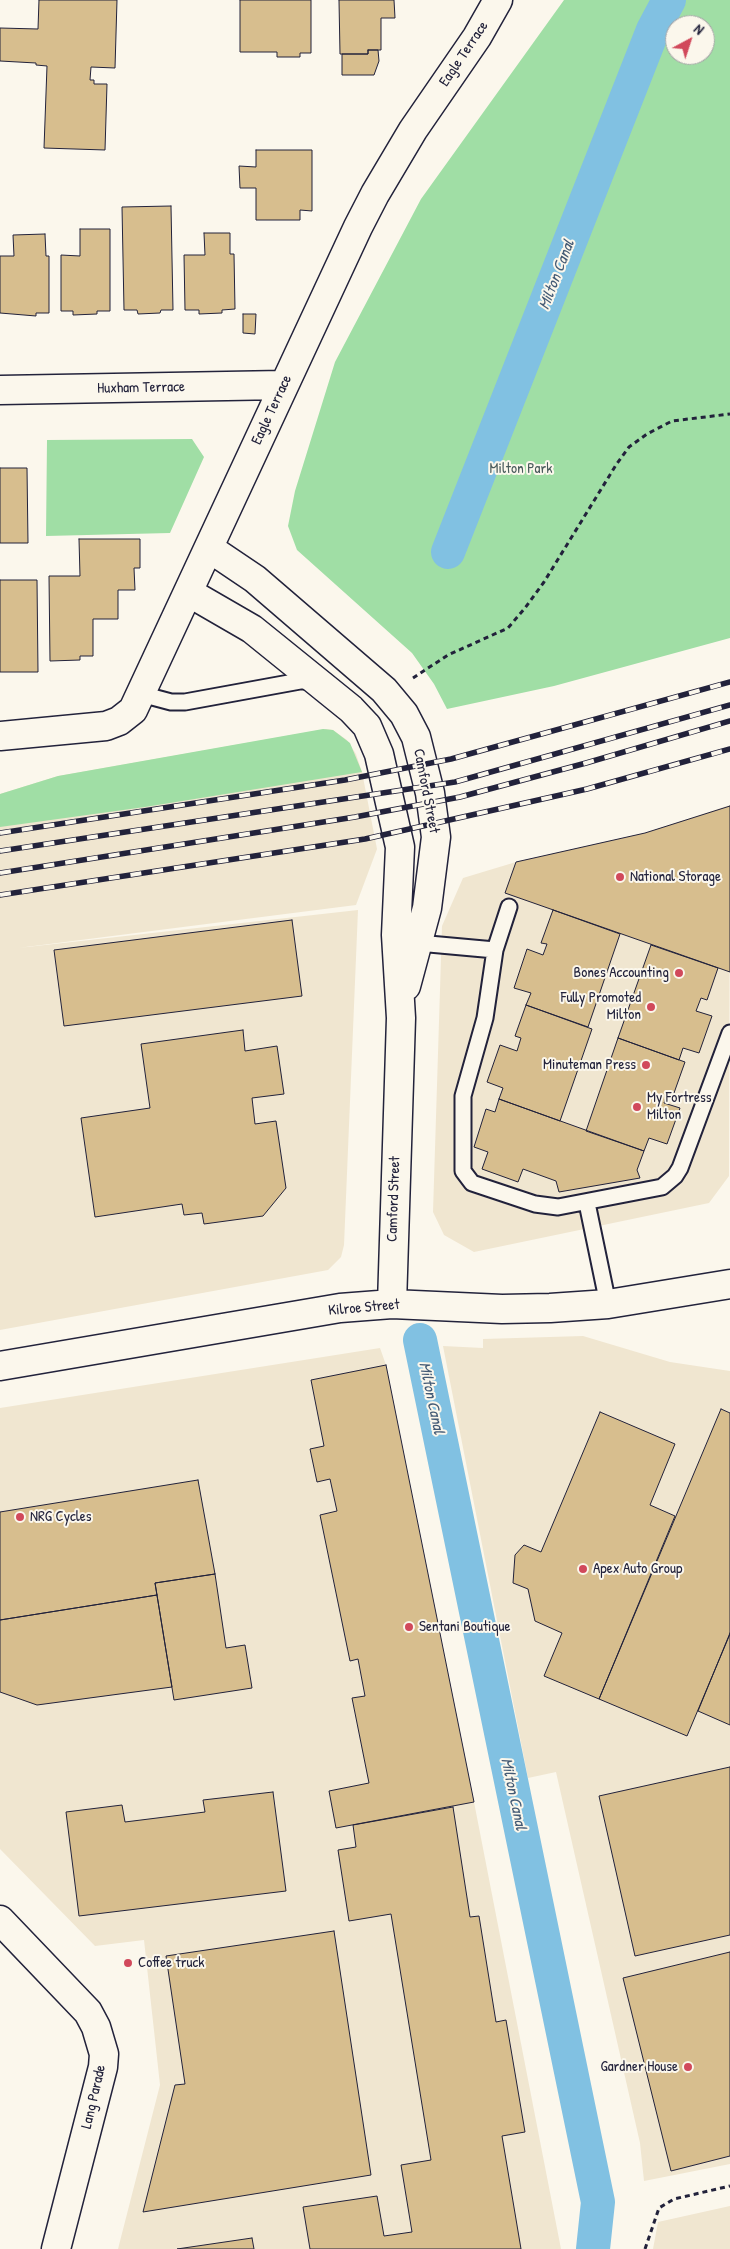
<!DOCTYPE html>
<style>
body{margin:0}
#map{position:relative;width:730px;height:2249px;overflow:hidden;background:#fbf7ec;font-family:"Patrick Hand",sans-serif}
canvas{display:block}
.north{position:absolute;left:665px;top:15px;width:50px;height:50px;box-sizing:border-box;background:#fbf7ec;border:1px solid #a4a2a5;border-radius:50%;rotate:40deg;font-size:14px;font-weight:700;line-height:20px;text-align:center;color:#22223b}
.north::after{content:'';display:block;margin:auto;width:18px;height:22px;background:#d1495b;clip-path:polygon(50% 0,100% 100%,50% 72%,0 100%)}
</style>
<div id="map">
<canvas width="730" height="2249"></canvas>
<div class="north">N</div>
</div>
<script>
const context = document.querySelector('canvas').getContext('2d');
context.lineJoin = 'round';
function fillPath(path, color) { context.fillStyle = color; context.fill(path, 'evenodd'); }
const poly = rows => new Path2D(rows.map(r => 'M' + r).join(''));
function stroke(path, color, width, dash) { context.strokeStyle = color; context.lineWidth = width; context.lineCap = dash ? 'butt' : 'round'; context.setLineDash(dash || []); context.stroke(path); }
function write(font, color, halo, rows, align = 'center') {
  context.font = font + ' "Patrick Hand",sans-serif'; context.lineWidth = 4; context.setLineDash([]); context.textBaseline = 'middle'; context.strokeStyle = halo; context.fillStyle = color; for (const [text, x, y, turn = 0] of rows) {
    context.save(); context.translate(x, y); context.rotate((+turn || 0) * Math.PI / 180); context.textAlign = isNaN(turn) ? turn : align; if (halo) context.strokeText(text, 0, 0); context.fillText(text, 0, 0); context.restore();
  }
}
const built = poly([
 [326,729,333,730,347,740,356,754,362,772,377,849,356,905,18,948,358,910,344,1245,341,1257,328,1270,0,1330,0,794,58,776],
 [730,805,729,1176,709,1203,474,1252,444,1235,433,1212,442,926,463,878,516,862,645,833],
 [583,1336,670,1362,730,1371,730,2164,644,2181,640,2143,556,1772,528,1778,443,1346,483,1348,483,1339],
 [380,1348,386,1365,474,1802,561,2249,118,2249,160,2085,144,1940,95,1946,0,1849,0,1408],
 [730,2206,730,2249,653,2249,658,2222]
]);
const green = poly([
 [564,0,730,0,730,638,554,686,447,709,434,684,412,653,297,550,288,526,295,491,335,362,421,199],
 [675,25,705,25,705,55,675,55],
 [192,439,204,457,170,533,46,536,47,440],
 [323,729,333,730,350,743,362,772,145,807,0,827,0,794,58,776]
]);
const canal = poly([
 [448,552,653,30,669,0],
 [420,1340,598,2202,593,2249]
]);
const building = poly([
 [39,0,117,0,115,68,91,67,90,80,94,80,94,84,107,84,105,150,44,148,47,66,36,65,36,63,0,61,0,28,38,29,39,0],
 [240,0,311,0,311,53,300,53,300,57,277,57,277,52,240,52,240,0],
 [339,0,394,0,395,18,381,18,381,50,368,50,368,54,340,54,339,0],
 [368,50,378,50,379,61,374,75,342,75,342,54,368,54,368,50],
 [256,150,312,150,312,211,300,210,300,220,256,220,256,188,240,188,239,166,256,167,256,150],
 [171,206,173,310,161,310,160,313,138,314,137,310,124,310,122,207,171,206],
 [80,229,110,229,110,311,97,311,97,314,73,315,73,311,61,311,61,255,80,256,80,229],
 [204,233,230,233,230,254,234,254,235,309,222,310,222,313,199,314,199,310,185,310,184,255,205,255,204,233],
 [45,234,46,256,49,256,49,313,36,313,36,316,0,313,0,256,14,256,13,235,45,234],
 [243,314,256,314,255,334,243,333,243,314],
 [0,468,27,468,28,543,0,543,0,468],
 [79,539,140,539,140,568,134,568,135,590,118,590,118,619,93,619,93,656,80,656,80,660,50,661,49,576,80,576,79,539],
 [0,580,37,580,38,672,0,672,0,580],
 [730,806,730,972,505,893,516,862,645,833,730,806],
 [553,910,620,934,588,1027,526,1005,531,993,514,988,527,949,543,955,547,944,541,943,553,910],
 [292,920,302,996,64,1026,54,950,292,920],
 [651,945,718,968,707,1000,701,998,696,1011,712,1016,699,1053,683,1048,679,1060,618,1038,651,945],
 [526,1005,592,1029,560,1121,499,1099,503,1088,487,1082,500,1045,517,1051,521,1038,515,1036,526,1005],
 [243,1030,245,1051,277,1046,284,1094,252,1098,255,1124,276,1121,286,1188,263,1216,204,1224,202,1213,184,1215,182,1204,95,1217,81,1118,150,1108,141,1044,243,1030],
 [618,1038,685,1062,674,1093,668,1091,664,1103,680,1108,667,1144,649,1138,644,1151,586,1131,618,1038],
 [499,1099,644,1151,637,1170,640,1178,559,1192,556,1181,523,1169,518,1182,482,1169,488,1152,474,1147,486,1109,495,1112,499,1099],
 [386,1365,474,1802,336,1828,329,1791,369,1783,352,1698,365,1696,358,1659,350,1661,320,1515,337,1511,330,1479,317,1482,310,1449,324,1446,311,1380,386,1365],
 [721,1409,730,1413,730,1634,687,1736,599,1699,721,1409],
 [600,1412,675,1444,650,1505,675,1516,599,1699,544,1676,562,1633,535,1621,528,1589,513,1583,515,1555,524,1545,541,1552,600,1412],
 [198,1480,215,1574,155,1583,157,1595,0,1620,0,1512,198,1480],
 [215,1574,226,1648,245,1645,252,1688,174,1700,155,1583,215,1574],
 [157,1595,172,1687,37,1705,0,1692,0,1620,157,1595],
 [730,1633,730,1725,698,1711,730,1633],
 [730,1767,730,1935,635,1956,599,1796,730,1767],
 [273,1792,286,1891,79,1916,66,1812,122,1805,125,1822,205,1812,203,1800,273,1792],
 [453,1807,470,1917,479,1916,496,2022,506,2020,525,2132,502,2136,521,2249,310,2249,303,2207,377,2196,384,2236,412,2232,401,2165,431,2160,391,1914,349,1921,338,1850,356,1847,353,1825,453,1807],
 [334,1931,371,2175,143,2212,175,2085,185,2084,166,1956,334,1931],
 [730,1952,730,2156,671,2171,623,1978,730,1952],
 [252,2238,254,2249,177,2249,252,2238]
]);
const path = poly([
 [413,678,448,655,508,628,525,608,544,582,616,465,629,447,647,434,672,421,730,414],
 [645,2249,659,2208,674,2199,730,2186]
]);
const service = poly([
 [141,694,171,702,185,702,300,681,315,681],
 [509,907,495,950,485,1018,463,1096,463,1171,472,1183,535,1204,558,1207,662,1187,675,1176,680,1168,730,1033],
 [418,943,495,950],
 [587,1203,608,1304]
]);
const minor = poly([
 [0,390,283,385],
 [209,548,255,579,384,690,404,714,416,737,430,793,436,837,427,908,406,986],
 [188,592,252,629,351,709,367,726,379,754,400,847,396,935,401,1018,392,1304],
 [0,736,106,726,119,721,133,710,358,227,375,194,413,130,477,37,498,0],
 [0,1366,340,1308,392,1304,502,1309,550,1308,608,1304,730,1284],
 [0,1920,88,2012,96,2027,104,2054,103,2067,56,2249]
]);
const rail = poly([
 [0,833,345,780,451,759,730,682],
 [0,851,455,782,730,705],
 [0,873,355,817,460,797,586,763,730,721],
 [0,895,365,839,587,789,730,749]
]);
const markers = [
 [620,877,5,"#d1495b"],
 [679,973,5,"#d1495b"],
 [651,1007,5,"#d1495b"],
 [646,1065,5,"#d1495b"],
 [637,1107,5,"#d1495b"],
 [20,1517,5,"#d1495b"],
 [583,1569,5,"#d1495b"],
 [409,1627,5,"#d1495b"],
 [128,1963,5,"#d1495b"],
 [688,2067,5,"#d1495b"]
];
const streetNames = [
 ["Eagle Terrace",464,54,-56],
 ["Huxham Terrace",141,388,-1],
 ["Eagle Terrace",272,410,-65],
 ["Camford Street",426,791,79],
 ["Camford Street",394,1199,-88],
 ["Kilroe Street",364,1308,-5],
 ["Lang Parade",94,2097,-77]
];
const parkNames = [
 ["Milton Park",521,469]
];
const poiNames = [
 ["National Storage",630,877],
 ["Bones Accounting",669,973,"right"],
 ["Fully Promoted",641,998,"right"],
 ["Milton",641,1015,"right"],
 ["Minuteman Press",636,1065,"right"],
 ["My Fortress",647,1098],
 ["Milton",647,1115],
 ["NRG Cycles",30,1517],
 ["Apex Auto Group",593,1569],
 ["Sentani Boutique",419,1627],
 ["Coffee truck",138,1963],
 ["Gardner House",678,2067,"right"]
];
const waterNames = [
 ["Milton Canal",557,275,-69],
 ["Milton Canal",431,1398,78],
 ["Milton Canal",513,1794,78]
];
fillPath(built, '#f0e6d0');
fillPath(green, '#a0dea5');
stroke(canal, '#81c1e2', 34);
fillPath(building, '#d7be8e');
stroke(building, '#22223b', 1);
stroke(service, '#22223b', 19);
stroke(minor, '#22223b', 31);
stroke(path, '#22223b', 3, [5, 4]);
stroke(service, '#fbf7ec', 15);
stroke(minor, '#fbf7ec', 28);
stroke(rail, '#22223b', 5.5);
stroke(rail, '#fbf7ec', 4, [11]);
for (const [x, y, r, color] of markers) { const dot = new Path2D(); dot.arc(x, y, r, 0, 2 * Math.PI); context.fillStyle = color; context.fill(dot); stroke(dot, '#fbf7ec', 2); }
write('15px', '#22223b', '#fbf7ec', streetNames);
write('15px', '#485a5b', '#fbf7ec', parkNames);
write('15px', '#22223b', '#fbf7ec', poiNames, 'left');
write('italic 16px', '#435a75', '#fbf7ec', waterNames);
</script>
